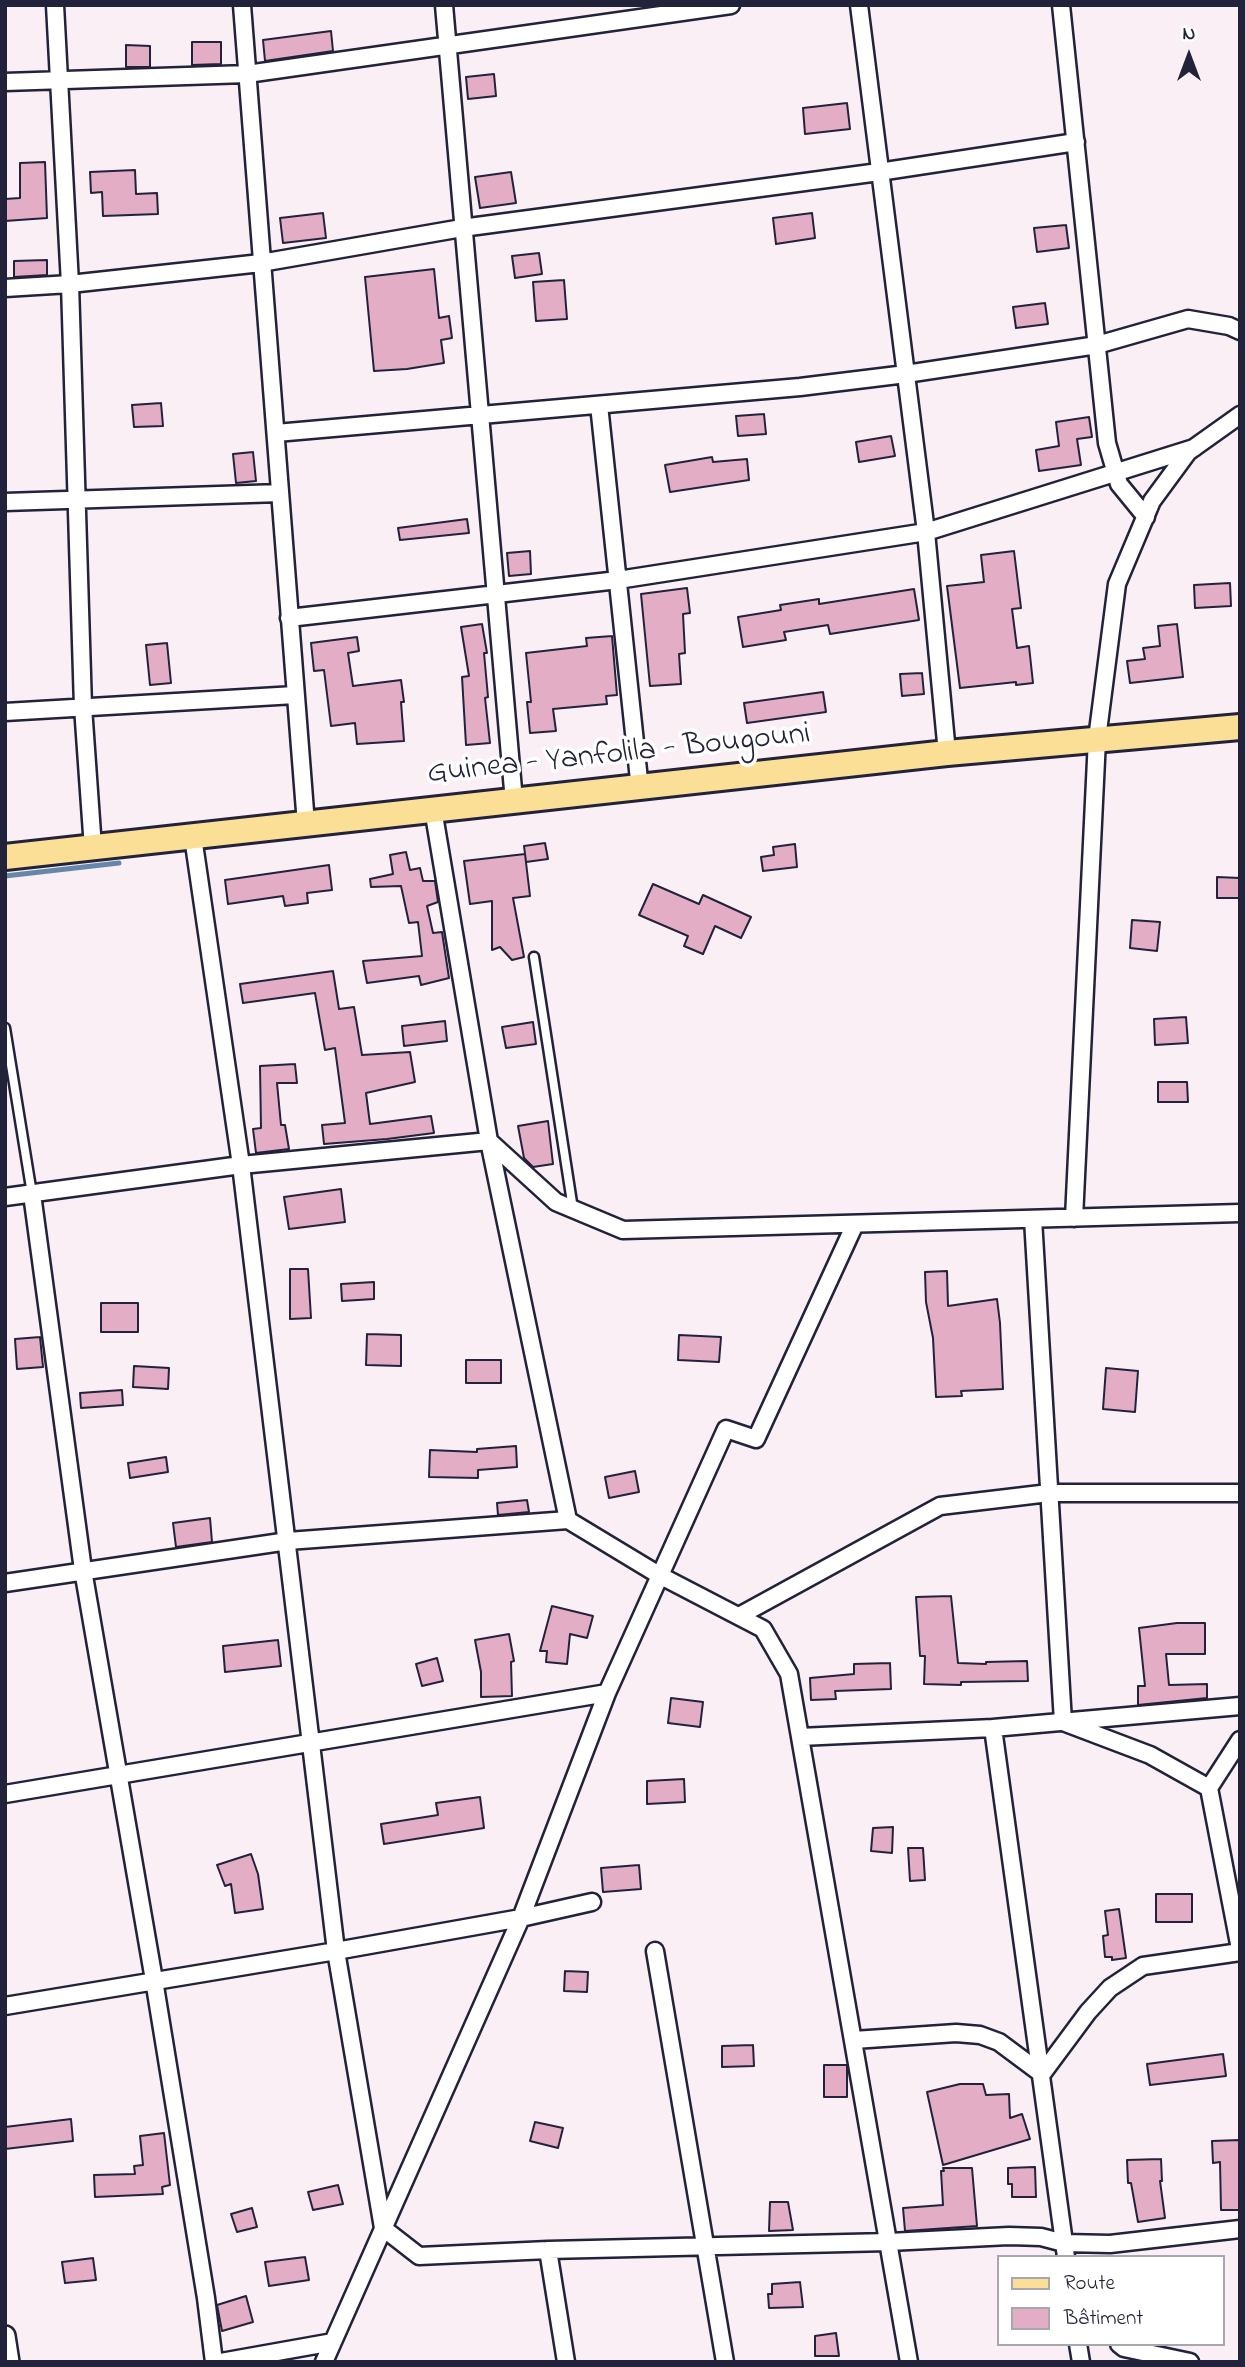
<!DOCTYPE html>
<meta charset="utf-8">
<style>
body{margin:0}
#map{position:relative;width:1245px;height:2367px;overflow:hidden;background:#f9eff4;font-family:"Indie Flower",sans-serif}
canvas{display:block}
.frame{position:absolute;inset:0;border:7px solid #22223b;pointer-events:none}
.legend{position:absolute;left:997px;top:2255px;width:228px;height:91px;box-sizing:border-box;background:#fff;border:2px solid #a7a7b1;margin:0;padding:9px 12px;list-style:none;font-size:21px;color:#22223b}
.legend li{display:flex;align-items:center;gap:14px;height:35px}
.legend b{width:35px;border:2px solid #a7a7b1}
.north{position:absolute;left:1154px;top:21px;width:70px;height:70px;-webkit-text-stroke:5px #fff;paint-order:stroke;rotate:0deg;font-size:19px;font-weight:700;line-height:28px;text-align:center;color:#22223b}
.north::after{content:'';display:block;margin:auto;width:24px;height:32px;background:#22223b;clip-path:polygon(50% 0,100% 100%,50% 72%,0 100%)}
</style>
<div id="map">
<canvas width="1245" height="2367"></canvas>
<div class="frame"></div>
<ul class="legend">
<li><b style="height:9px;background:#fbdf96"></b>Route</li>
<li><b style="height:19px;background:#e3adc6"></b>Bâtiment</li>
</ul>
<div class="north">N</div>
</div>
<script>
const context = document.querySelector('canvas').getContext('2d');
context.lineJoin = 'round';
const poly = rows => new Path2D(rows.map(r => 'M' + r).join(''));
function stroke(path, color, width, dash) { context.strokeStyle = color; context.lineWidth = width; context.lineCap = dash ? 'butt' : 'round'; context.setLineDash(dash || []); context.stroke(path); }
function fillPath(path, color) { context.fillStyle = color; context.fill(path, 'evenodd'); }
function write(font, color, halo, rows, align = 'center') {
  context.font = font + ' "Indie Flower",sans-serif'; context.lineWidth = 7; context.setLineDash([]); context.textBaseline = 'middle'; context.strokeStyle = halo; context.fillStyle = color; for (const [text, x, y, turn = 0] of rows) {
    context.save(); context.translate(x, y); context.rotate((+turn || 0) * Math.PI / 180); context.textAlign = isNaN(turn) ? turn : align; if (halo) context.strokeText(text, 0, 0); context.fillText(text, 0, 0); context.restore();
  }
}
const stream = poly([
 [5,876,119,863]
]);
const building = poly([
 [331,31,333,51,265,61,263,40,331,31],
 [192,42,221,42,221,64,192,65,192,42],
 [126,45,150,46,150,67,126,67,126,45],
 [494,74,496,96,468,99,466,77,494,74],
 [847,103,850,129,805,134,803,108,847,103],
 [45,162,47,218,5,221,5,199,20,198,20,163,45,162],
 [135,170,136,194,157,193,158,214,103,216,102,192,91,193,90,172,135,170],
 [511,172,516,203,480,208,475,177,511,172],
 [323,213,326,238,283,243,280,218,323,213],
 [812,213,815,238,776,244,773,218,812,213],
 [1066,225,1069,248,1037,252,1034,228,1066,225],
 [539,253,542,274,515,278,512,256,539,253],
 [47,260,47,275,14,277,14,261,47,260],
 [434,269,439,318,449,316,452,338,441,340,444,363,407,369,374,371,365,277,434,269],
 [564,280,567,319,536,321,533,282,564,280],
 [1045,303,1048,324,1016,328,1013,307,1045,303],
 [161,403,163,426,134,427,132,405,161,403],
 [764,414,766,434,738,436,736,416,764,414],
 [1089,417,1092,437,1077,439,1081,465,1039,471,1036,450,1059,446,1056,422,1089,417],
 [891,436,895,456,859,462,856,442,891,436],
 [253,452,256,481,236,483,233,454,253,452],
 [712,457,713,462,747,459,749,480,670,492,665,465,712,457],
 [467,519,469,533,400,540,398,528,467,519],
 [530,551,531,574,509,576,507,553,530,551],
 [1014,551,1021,608,1012,609,1017,648,1029,646,1033,683,1016,685,1016,682,960,688,947,586,984,582,981,555,1014,551],
 [1230,583,1231,606,1195,608,1194,585,1230,583],
 [687,588,690,613,683,614,685,653,679,654,681,684,650,686,641,594,687,588],
 [914,589,919,620,830,634,828,625,784,632,786,640,743,647,738,617,781,610,780,605,819,599,819,604,914,589],
 [482,624,487,653,484,653,488,697,485,698,490,743,466,745,462,677,469,676,461,627,482,624],
 [1177,624,1183,677,1130,683,1127,661,1145,659,1143,648,1160,646,1158,626,1177,624],
 [612,636,617,695,606,696,607,704,553,709,556,731,530,733,527,702,531,702,526,653,587,646,586,638,612,636],
 [357,637,359,651,348,653,353,686,401,680,404,702,401,702,404,741,357,744,355,723,331,726,324,670,314,671,311,643,357,637],
 [167,643,171,683,150,685,146,645,167,643],
 [922,673,924,694,902,696,900,674,922,673],
 [823,692,826,712,747,723,744,703,823,692],
 [545,843,548,859,526,862,524,846,545,843],
 [795,844,797,867,763,871,761,857,774,855,773,847,795,844],
 [406,852,410,870,420,868,423,881,435,881,438,902,427,906,433,933,442,932,449,978,421,985,419,976,367,983,363,961,422,956,418,922,409,923,401,886,371,887,370,879,393,874,390,855,406,852],
 [525,854,530,896,513,898,524,957,512,960,500,947,492,950,492,901,470,904,464,861,525,854],
 [329,865,332,890,307,893,308,903,285,906,283,896,228,904,225,880,329,865],
 [1217,877,1240,878,1240,898,1217,898,1217,877],
 [653,884,699,904,703,895,751,917,741,938,715,926,703,954,684,946,688,936,639,915,653,884],
 [1132,920,1160,922,1157,951,1130,948,1132,920],
 [333,971,339,1009,354,1007,362,1055,410,1052,415,1082,366,1093,370,1124,431,1116,434,1133,387,1139,324,1144,322,1125,345,1123,335,1048,325,1050,315,993,243,1003,240,984,333,971],
 [1186,1017,1188,1043,1155,1045,1154,1019,1186,1017],
 [445,1021,447,1041,404,1046,402,1026,445,1021],
 [533,1022,536,1044,506,1048,502,1027,533,1022],
 [295,1064,297,1083,277,1083,281,1125,285,1125,289,1149,256,1153,253,1129,261,1128,260,1066,295,1064],
 [1158,1082,1187,1082,1188,1102,1158,1102,1158,1082],
 [548,1121,553,1164,533,1167,524,1158,518,1126,548,1121],
 [341,1189,345,1222,289,1229,284,1197,341,1189],
 [290,1269,308,1269,311,1318,290,1319,290,1269],
 [947,1271,948,1306,997,1299,1000,1323,1003,1389,961,1391,962,1396,936,1397,933,1338,926,1302,925,1272,947,1271],
 [374,1282,374,1299,342,1301,341,1284,374,1282],
 [101,1303,138,1303,138,1332,101,1332,101,1303],
 [367,1334,401,1335,401,1366,366,1365,367,1334],
 [679,1335,721,1337,719,1362,678,1360,679,1335],
 [40,1337,43,1367,17,1369,15,1339,40,1337],
 [466,1360,501,1360,501,1383,466,1383,466,1360],
 [134,1366,169,1368,168,1389,133,1387,134,1366],
 [1106,1368,1138,1371,1135,1412,1103,1409,1106,1368],
 [122,1390,123,1405,81,1408,80,1393,122,1390],
 [516,1446,517,1467,478,1470,478,1478,429,1477,430,1450,477,1452,477,1449,516,1446],
 [166,1457,168,1472,130,1478,128,1463,166,1457],
 [635,1471,639,1492,609,1498,605,1477,635,1471],
 [527,1500,529,1512,498,1515,497,1503,527,1500],
 [210,1518,212,1542,176,1547,173,1523,210,1518],
 [951,1596,958,1663,986,1664,986,1662,1027,1661,1028,1681,961,1682,961,1685,924,1684,925,1656,920,1656,916,1597,951,1596],
 [552,1606,593,1616,587,1638,570,1634,567,1664,546,1662,547,1651,540,1651,552,1606],
 [1177,1623,1205,1623,1205,1654,1166,1654,1169,1685,1207,1684,1207,1698,1138,1705,1138,1686,1145,1686,1139,1628,1177,1623],
 [509,1634,514,1661,511,1662,512,1696,481,1697,481,1672,475,1640,509,1634],
 [278,1640,281,1666,225,1672,223,1646,278,1640],
 [437,1658,443,1681,422,1686,416,1664,437,1658],
 [890,1663,891,1689,835,1691,836,1699,811,1700,810,1678,854,1674,854,1664,890,1663],
 [671,1698,703,1702,700,1727,668,1723,671,1698],
 [684,1779,685,1802,647,1804,647,1781,684,1779],
 [480,1797,484,1828,384,1844,381,1824,438,1815,436,1803,480,1797],
 [893,1827,892,1853,871,1851,873,1828,893,1827],
 [908,1848,923,1848,925,1880,910,1881,908,1848],
 [251,1854,258,1874,263,1909,235,1913,231,1884,225,1886,217,1865,251,1854],
 [639,1865,641,1889,603,1892,601,1868,639,1865],
 [1156,1894,1192,1894,1192,1922,1156,1922,1156,1894],
 [1119,1909,1126,1958,1112,1960,1112,1957,1105,1957,1103,1936,1108,1935,1105,1911,1119,1909],
 [565,1971,588,1972,587,1992,564,1991,565,1971],
 [753,2045,754,2066,722,2067,722,2046,753,2045],
 [1223,2054,1226,2076,1150,2085,1147,2064,1223,2054],
 [824,2065,847,2065,847,2097,824,2097,824,2065],
 [960,2084,983,2084,986,2095,1009,2094,1010,2118,1022,2114,1030,2139,943,2165,927,2092,960,2084],
 [71,2119,73,2141,5,2149,5,2127,71,2119],
 [535,2122,563,2128,558,2148,530,2141,535,2122],
 [164,2133,170,2185,162,2187,163,2194,95,2197,94,2175,135,2174,134,2166,143,2165,140,2136,164,2133],
 [1240,2140,1240,2210,1221,2210,1220,2162,1213,2163,1212,2141,1240,2140],
 [1161,2159,1162,2181,1160,2181,1165,2218,1138,2222,1131,2183,1128,2183,1127,2160,1161,2159],
 [1035,2167,1036,2197,1012,2197,1012,2184,1008,2184,1008,2168,1035,2167],
 [943,2168,972,2168,977,2226,905,2231,903,2208,943,2205,941,2171,944,2171,943,2168],
 [338,2185,343,2204,313,2210,308,2192,338,2185],
 [770,2202,788,2202,793,2230,769,2231,770,2202],
 [252,2208,257,2227,237,2232,231,2214,252,2208],
 [305,2257,309,2280,269,2286,265,2262,305,2257],
 [93,2258,96,2280,65,2283,62,2262,93,2258],
 [800,2282,803,2307,769,2308,768,2294,772,2294,772,2284,800,2282],
 [246,2296,253,2322,222,2331,217,2305,246,2296],
 [836,2333,839,2356,815,2356,815,2336,836,2333]
]);
const service = poly([
 [534,957,573,1209],
 [5,1028,32,1194]
]);
const minor = poly([
 [55,5,70,284,83,707,93,848],
 [242,5,306,824],
 [444,5,514,801],
 [859,5,926,532,947,753],
 [1061,5,1107,443,1119,484,1146,517],
 [5,82,247,74,731,5],
 [5,288,70,284,261,263,462,228,879,172,1076,142],
 [599,405,640,789],
 [276,433,800,387,906,374,1097,345,1188,319,1229,326,1240,331],
 [5,502,280,493],
 [289,618,618,580,926,532,1194,448],
 [5,712,295,695],
 [433,809,489,1141,568,1520],
 [193,837,241,1165,336,1951,383,2228,419,2256,548,2250,889,2242,1009,2236,1041,2237,1064,2243,1110,2244,1240,2229],
 [32,1194,83,1570,154,1980,206,2298,214,2362],
 [5,1197,241,1165,489,1141,556,1202,623,1230,1240,1213],
 [1074,1218,1097,739,1117,584,1152,501,1188,452,1240,415],
 [1033,1219,1063,1722,1150,1755,1209,1788,1240,1949],
 [5,1583,288,1541,568,1520,659,1575,763,1629,789,1674,909,2362],
 [739,1616,940,1506,1049,1493,1240,1493],
 [993,1728,1066,2257],
 [800,1737,993,1728,1240,1706],
 [1209,1788,1240,1740],
 [5,1794,607,1693],
 [655,1951,725,2362],
 [5,2006,336,1951,521,1918,592,1902],
 [854,2040,956,2033,980,2035,999,2042,1042,2074,1088,2012,1110,1988,1143,1966,1240,1952],
 [548,2250,566,2362],
 [1078,2344,1081,2362],
 [1119,2344,1124,2348,1190,2362],
 [221,2362,333,2342],
 [324,2362,521,1918,607,1693,726,1429,756,1439,855,1224]
]);
const tertiary = poly([
 [5,2336,9,2362]
]);
const primary = poly([
 [5,857,947,753,1240,727]
]);
const streetNames = [
 ["Guinea - Yanfolila - Bougouni",619,756,-6]
];
stroke(stream, '#6687a9', 5);
fillPath(building, '#e3adc6');
stroke(building, '#22223b', 2);
stroke(service, '#22223b', 13);
stroke(minor, '#22223b', 21);
stroke(tertiary, '#22223b', 24);
stroke(primary, '#22223b', 30);
stroke(service, '#fff', 8);
stroke(minor, '#fff', 16);
stroke(tertiary, '#fff', 19);
stroke(primary, '#fbdf96', 24);
write('32px', '#22223b', '#fff', streetNames);
</script>
